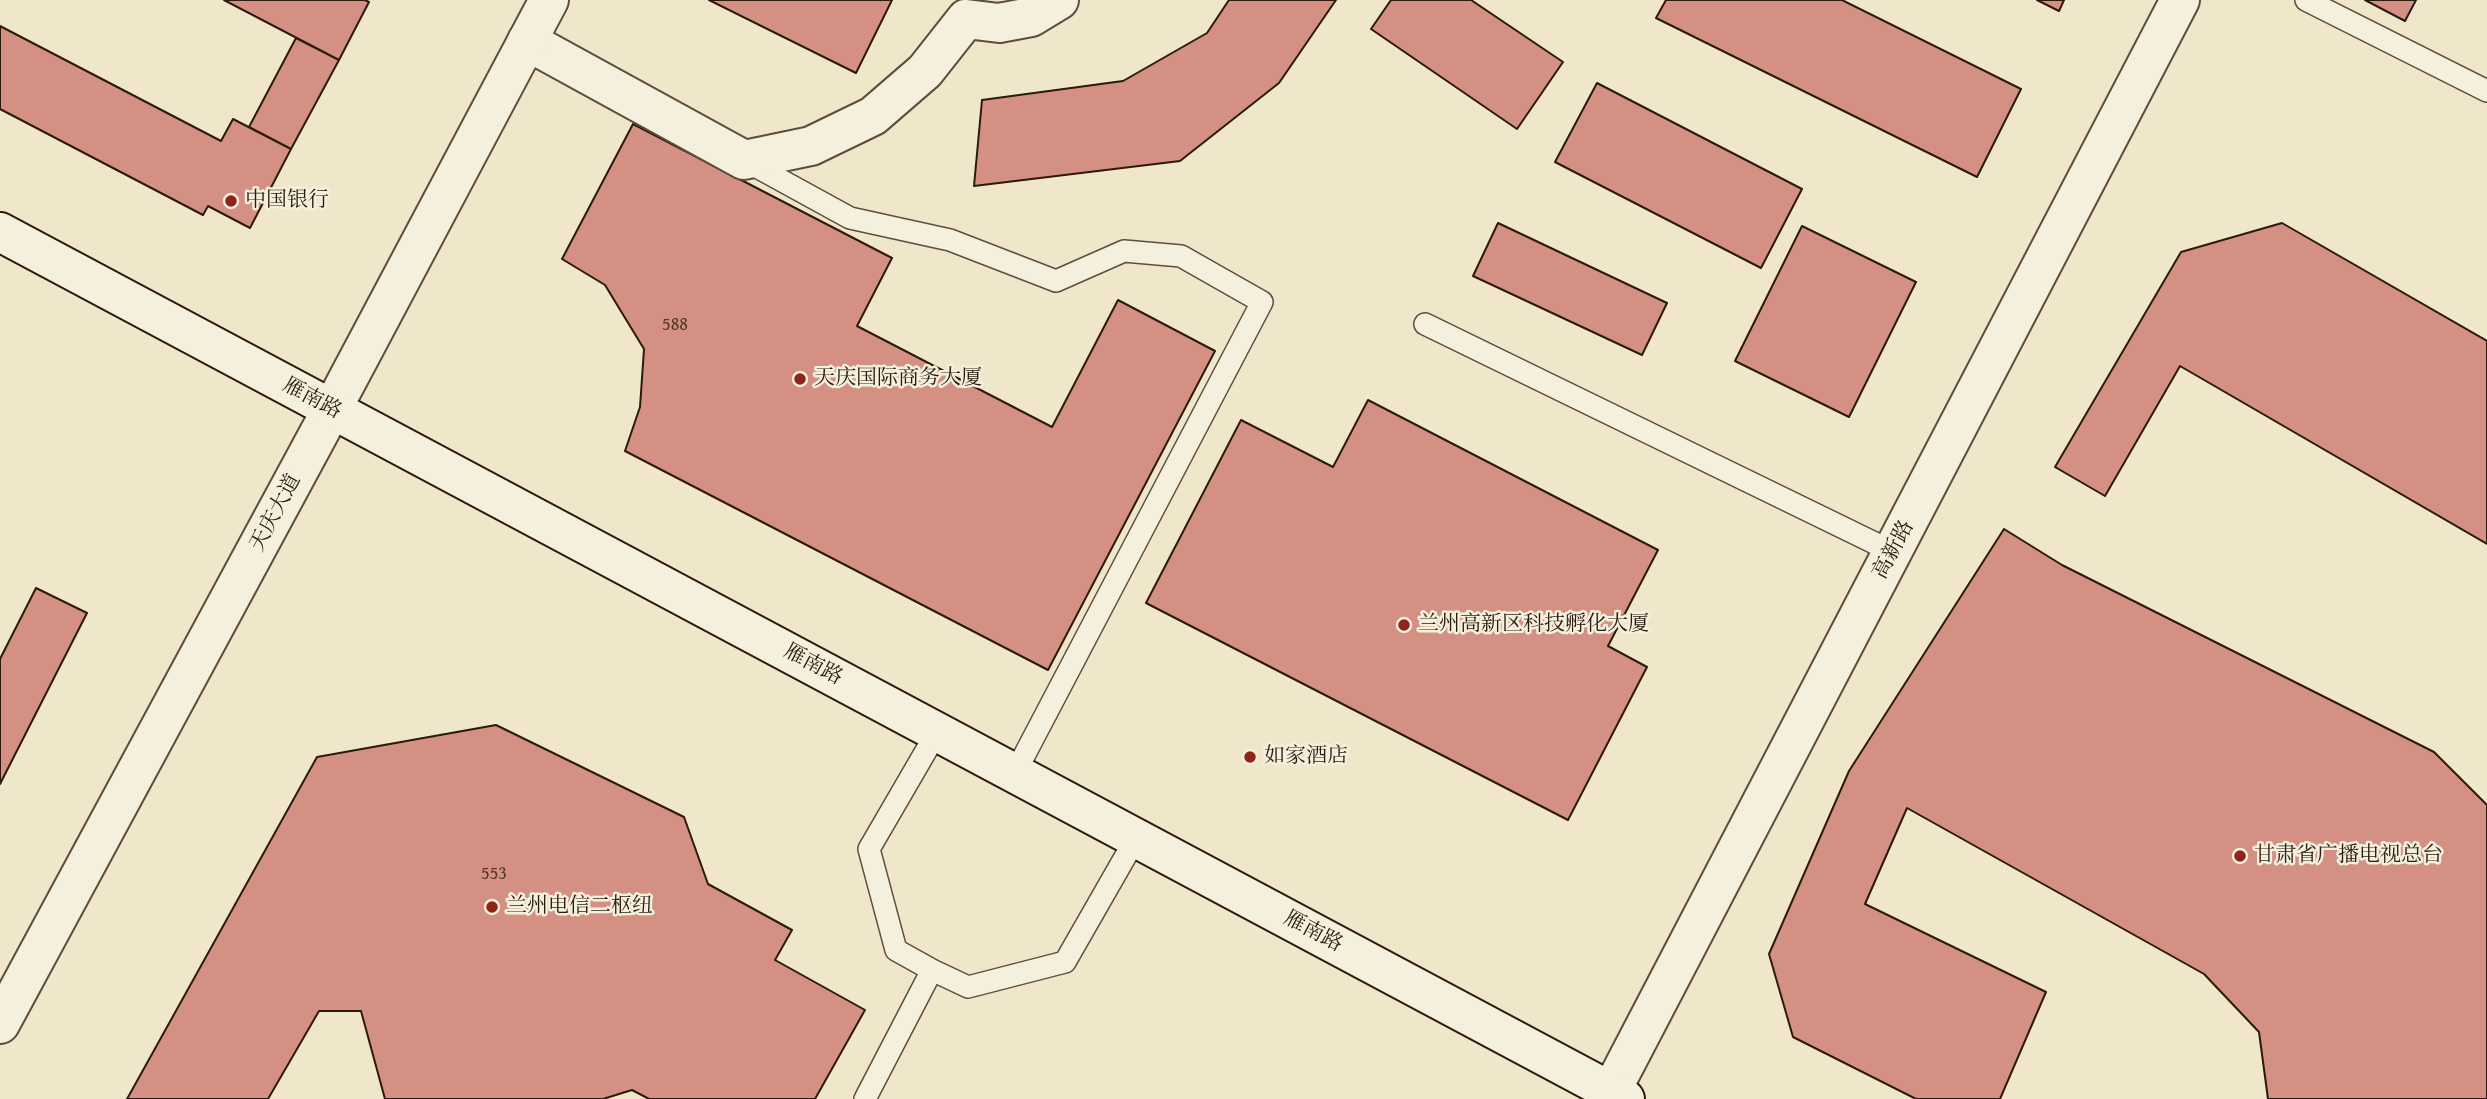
<!DOCTYPE html>
<meta charset="utf-8">
<style>
body{margin:0}
canvas{display:block;background:#f0e6ca}
</style>
<canvas width="2487" height="1099"></canvas>
<script>
const context = document.querySelector('canvas').getContext('2d');
context.lineJoin = 'round';
function fillPath(path, color) { context.fillStyle = color; context.fill(path, 'evenodd'); }
const poly = rows => new Path2D(rows.map(r => 'M' + r).join(''));
function stroke(path, color, width, dash) { context.strokeStyle = color; context.lineWidth = width; context.lineCap = dash ? 'butt' : 'round'; context.setLineDash(dash || []); context.stroke(path); }
function write(font, color, halo, rows, align = 'center') {
  context.font = font + ' "Gentium Book Plus","Noto Serif SC",serif'; context.lineWidth = 5; context.setLineDash([]); context.textBaseline = 'middle'; context.strokeStyle = halo; context.fillStyle = color; for (const [text, x, y, turn = 0] of rows) {
    context.save(); context.translate(x, y); context.rotate((+turn || 0) * Math.PI / 180); context.textAlign = isNaN(turn) ? turn : align; if (halo) context.strokeText(text, 0, 0); context.fillText(text, 0, 0); context.restore();
  }
}
const building = poly([
 [224,0,365,0,369,2,339,60,224,0],
 [709,0,892,0,856,73,709,0],
 [1229,0,1336,0,1279,83,1180,161,974,186,982,100,1123,81,1207,33,1229,0],
 [1391,0,1471,0,1563,62,1517,129,1371,29,1391,0],
 [1666,0,1842,0,2021,89,1977,177,1656,18,1666,0],
 [2037,0,2064,0,2059,11,2037,0],
 [2365,0,2416,0,2405,21,2365,0],
 [0,26,221,141,233,119,291,149,250,228,208,206,203,215,0,109,0,26],
 [296,38,339,60,291,149,249,127,296,38],
 [1597,83,1802,189,1761,268,1555,162,1597,83],
 [633,124,892,258,857,326,1052,427,1118,300,1215,351,1048,670,625,451,640,407,644,349,605,285,562,259,633,124],
 [1498,223,1667,303,1642,355,1473,276,1498,223],
 [2282,223,2487,341,2487,544,2180,366,2105,496,2055,467,2181,252,2282,223],
 [1802,226,1916,282,1849,417,1735,361,1802,226],
 [1368,400,1658,550,1608,646,1647,667,1568,820,1146,603,1241,420,1333,467,1368,400],
 [2004,529,2062,565,2434,752,2487,805,2487,1099,2268,1099,2259,1032,2204,974,1907,808,1865,904,2046,992,2000,1099,1916,1099,1793,1037,1769,954,1849,771,2004,529],
 [36,588,87,613,0,784,0,659,36,588],
 [496,725,684,817,708,884,792,930,775,960,865,1010,815,1099,649,1099,632,1090,603,1099,385,1099,361,1011,319,1011,268,1099,127,1099,317,757,496,725]
]);
const service = poly([
 [2306,0,2487,91],
 [746,161,850,218,950,240,1056,281,1124,251,1181,256,1262,302,1015,773],
 [1425,324,1893,552],
 [937,732,869,849,896,950,932,970,968,987,1065,962,1136,838],
 [865,1099,932,970]
]);
const minor = poly([
 [527,41,744,160,811,146,873,116,925,71,966,19,999,23,1031,17,1059,0]
]);
const tertiary = poly([
 [0,1024,332,409,549,0],
 [1607,1099,2180,0]
]);
const secondary = poly([
 [0,232,1625,1099]
]);
const markers = [
 [231,201,7,"#8f2418"],
 [800,379,7,"#8f2418"],
 [1404,625,7,"#8f2418"],
 [1250,757,7,"#8f2418"],
 [2240,856,7,"#8f2418"],
 [492,907,7,"#8f2418"]
];
const numberNames = [
 ["588",675,325],
 ["553",494,874]
];
const poiNames = [
 ["中国银行",245,201],
 ["天庆国际商务大厦",814,379],
 ["兰州高新区科技孵化大厦",1418,625],
 ["如家酒店",1264,757],
 ["甘肃省广播电视总台",2254,856],
 ["兰州电信二枢纽",506,907]
];
const streetNames = [
 ["雁南路",312,399,28],
 ["天庆大道",276,513,-62],
 ["高新路",1894,550,-62],
 ["雁南路",813,665,28],
 ["雁南路",1313,932,28]
];
fillPath(building, '#d39083');
stroke(building, '#2b1a0d', 2);
stroke(service, '#5c4d3c', 24);
stroke(minor, '#5c4d3c', 42);
stroke(tertiary, '#5c4d3c', 42);
stroke(secondary, '#2b1a0d', 42);
stroke(service, '#f5efdd', 21);
stroke(minor, '#f5efdd', 38);
stroke(tertiary, '#f5efdd', 38);
stroke(secondary, '#f5efdd', 38);
for (const [x, y, r, color] of markers) { const dot = new Path2D(); dot.arc(x, y, r, 0, 2 * Math.PI); context.fillStyle = color; context.fill(dot); stroke(dot, '#f5efdd', 2.5); }
write('18px', '#55382a', null, numberNames);
write('21px', '#2b1a0d', '#f5efdd', poiNames, 'left');
write('21px', '#2b1a0d', '#f5efdd', streetNames);
</script>
